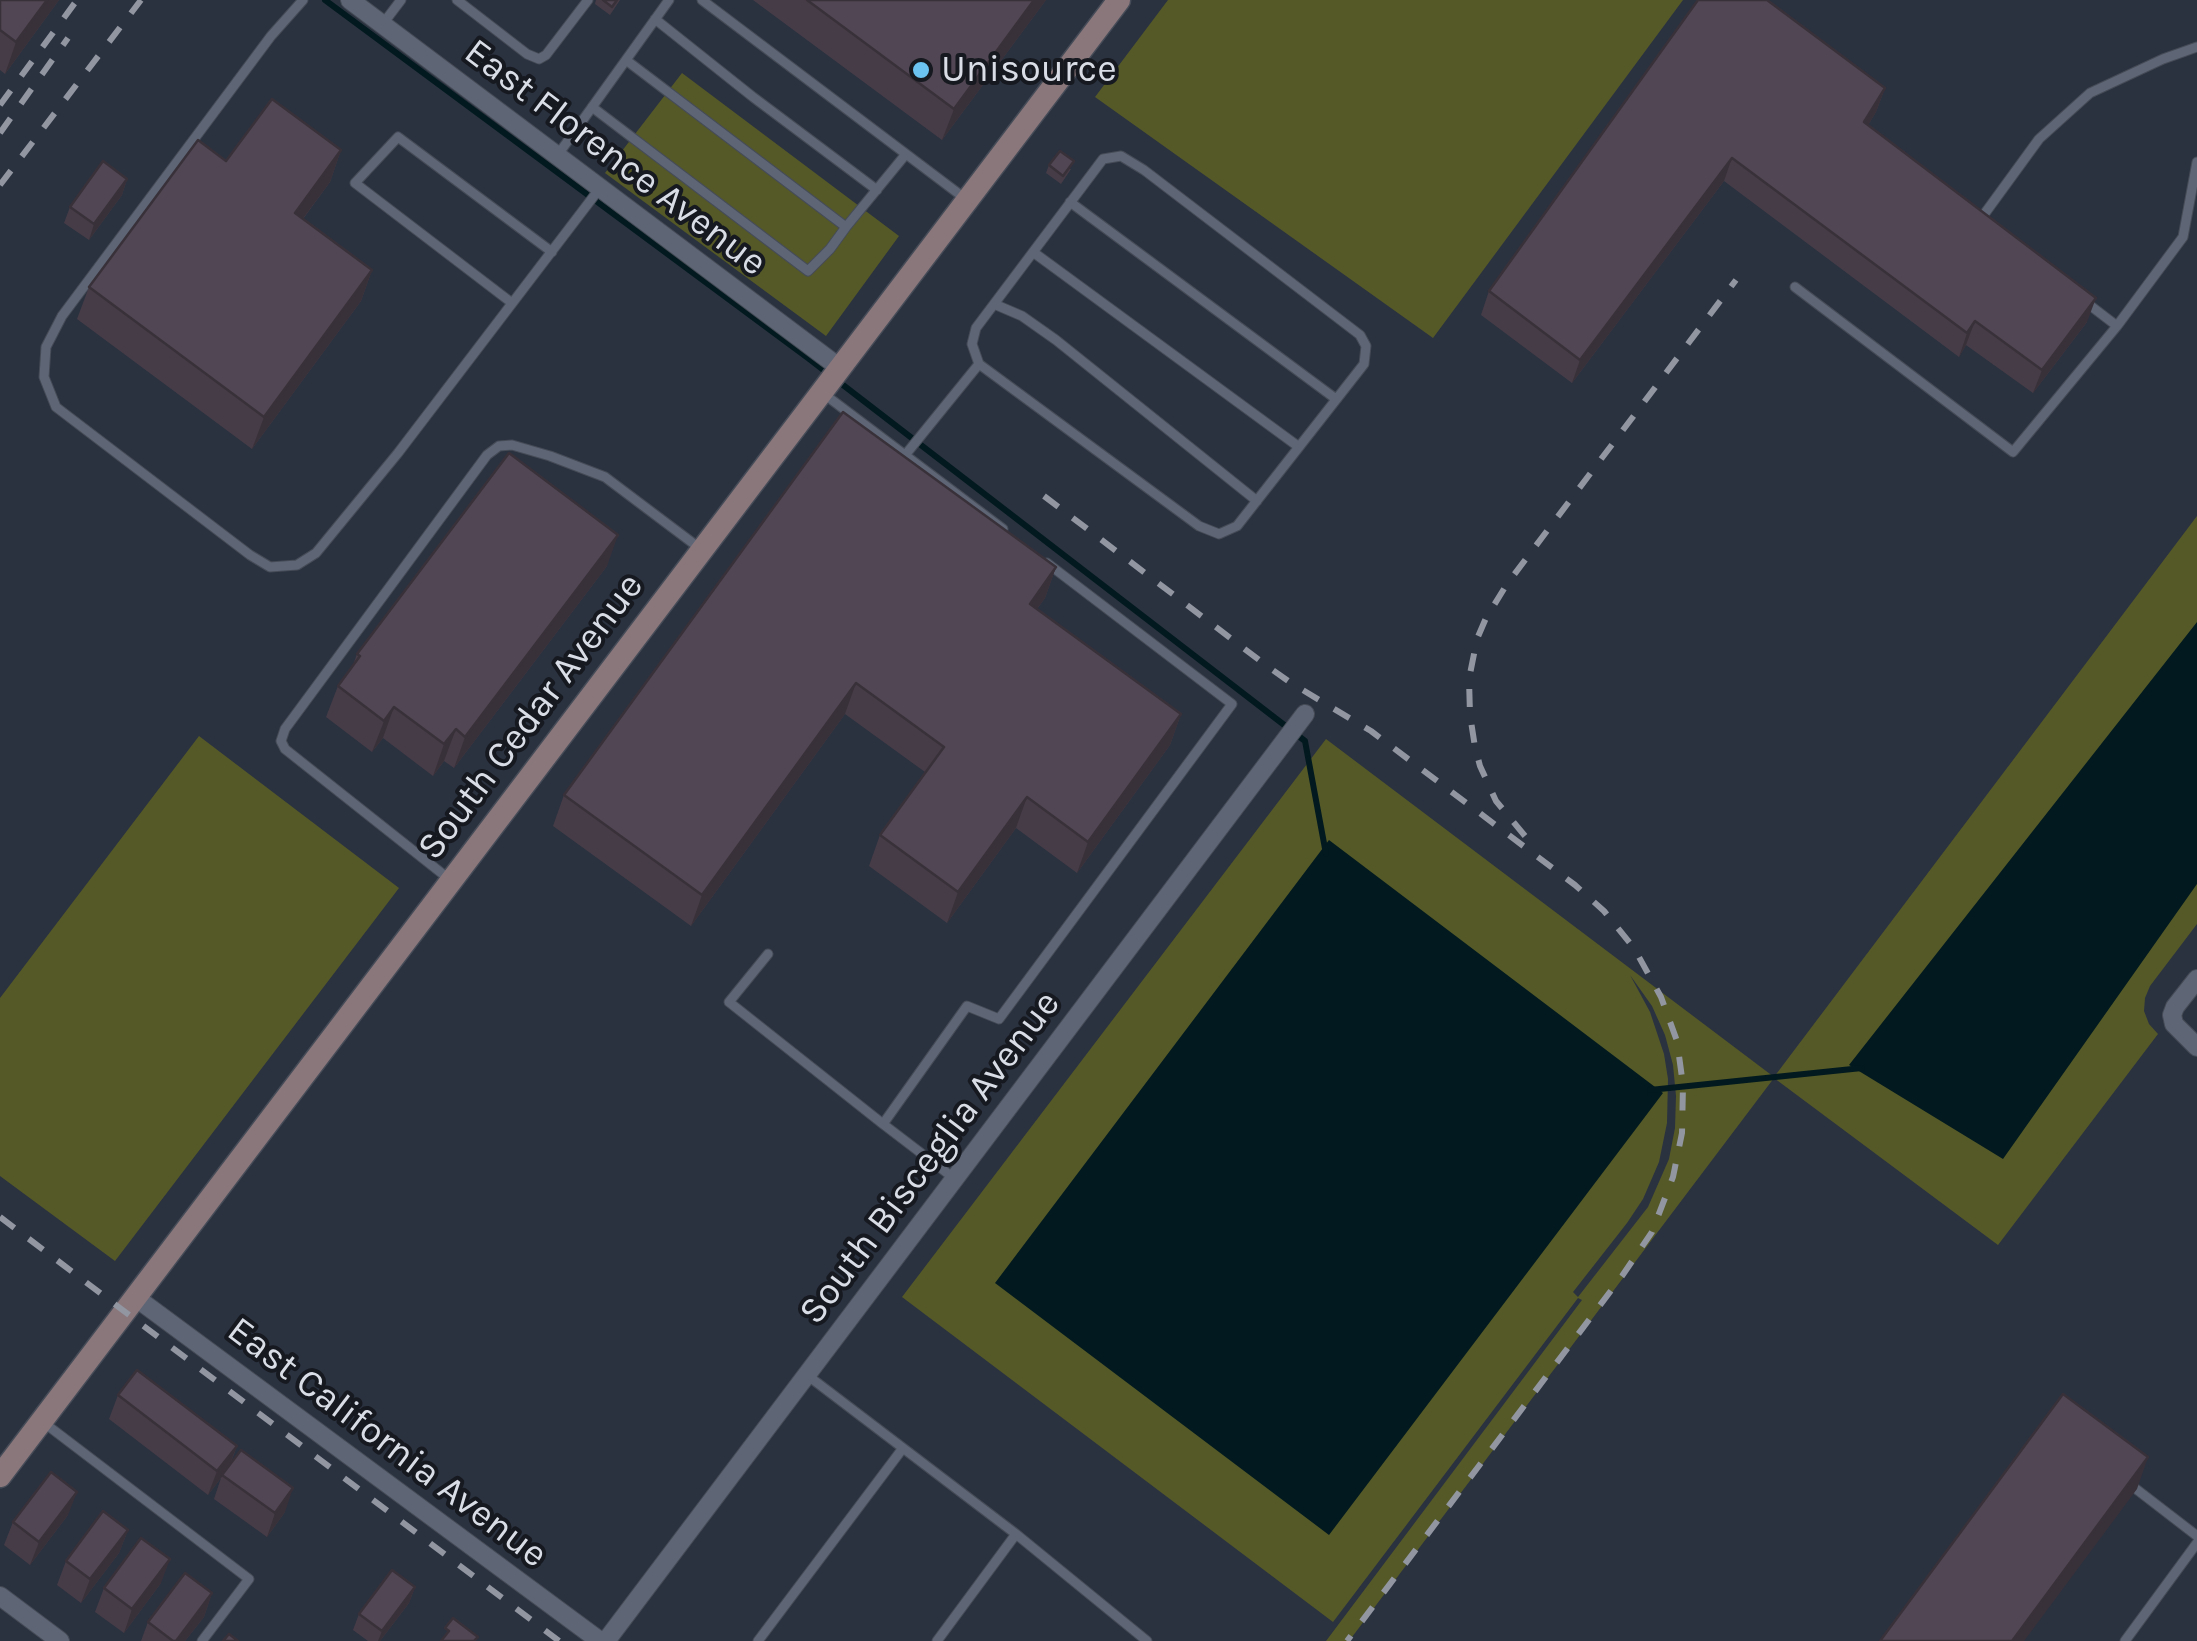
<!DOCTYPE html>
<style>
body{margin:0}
canvas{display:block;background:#2a313f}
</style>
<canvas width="2197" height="1641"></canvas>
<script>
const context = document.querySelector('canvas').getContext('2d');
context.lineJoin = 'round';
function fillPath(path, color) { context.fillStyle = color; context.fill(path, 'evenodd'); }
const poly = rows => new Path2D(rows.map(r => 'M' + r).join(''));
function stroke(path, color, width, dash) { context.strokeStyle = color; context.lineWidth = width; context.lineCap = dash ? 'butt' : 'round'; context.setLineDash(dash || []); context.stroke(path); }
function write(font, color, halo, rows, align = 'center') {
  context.font = font + ' Karla,sans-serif'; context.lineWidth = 8; context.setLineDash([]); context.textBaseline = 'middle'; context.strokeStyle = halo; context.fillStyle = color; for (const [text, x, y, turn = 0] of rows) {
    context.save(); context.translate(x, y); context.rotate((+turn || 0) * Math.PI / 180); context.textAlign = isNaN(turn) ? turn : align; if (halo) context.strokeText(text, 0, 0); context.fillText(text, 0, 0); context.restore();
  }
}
const green = poly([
 [1168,0,1683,0,1433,338,1095,97],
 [682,73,899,236,826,336,605,173],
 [2197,516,2197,924,2150,986,2145,998,2144,1011,2149,1024,2158,1034,1998,1245,1774,1078,1349,1641,1326,1641,1582,1300,1578,1298,1333,1622,902,1297,1326,739,1774,1077],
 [1630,975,1652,1006,1665,1035,1673,1065,1676,1096,1675,1128,1669,1159,1648,1207,1578,1297,1573,1292,1627,1223,1643,1199,1659,1162,1667,1123,1668,1079,1664,1054,1650,1012],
 [199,736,399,888,115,1261,0,1176,0,998]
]);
const water = poly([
 [2197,622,2197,884,2003,1159,1849,1065],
 [1329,840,1663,1093,1329,1535,995,1283]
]);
const stream = poly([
 [325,0,808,358,1305,741,1326,854],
 [1650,1090,1862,1068]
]);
const lane = poly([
 [303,0,271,36,62,316,46,347,44,377,56,407,250,555,270,567,297,565,316,553,398,453,600,188],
 [457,0,527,54,539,59,546,55,588,0],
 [702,0,967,200],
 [655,19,753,97,877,190],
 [382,25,401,0],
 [592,107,808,271,830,249,846,227,626,60],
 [557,156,669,0],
 [1070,202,1336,399],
 [1980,220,2039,139,2090,93,2163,59,2197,47],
 [846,227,906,154],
 [1033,252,1299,447],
 [1795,287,2013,452,2117,326,2183,237,2197,162],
 [2083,300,2117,326],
 [512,303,355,183,398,137,552,252],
 [994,304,1022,316,1056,340,1257,501],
 [824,394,1003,529],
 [906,454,979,364,972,344,976,328,1103,159,1121,156,1144,170,1360,335,1366,346,1364,364,1237,526,1219,534,1199,526,979,364],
 [449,879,285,749,281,741,285,729,487,455,499,446,512,445,550,456,605,477,702,550],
 [768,954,729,1002,883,1124],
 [955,1179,883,1124,967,1006,999,1019,1232,704,1047,563],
 [807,1375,1016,1534,1147,1641],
 [43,1422,249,1579,202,1641],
 [2127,1482,2197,1536],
 [758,1641,903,1448],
 [937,1641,1016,1534],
 [2125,1641,2197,1543]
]);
const street = poly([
 [350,0,840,368],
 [2197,979,2175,1007,2172,1015,2174,1024,2197,1047],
 [135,1297,600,1641],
 [0,1596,60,1641],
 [606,1641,1305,714]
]);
const secondary = poly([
 [0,1476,1119,0]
]);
const rail = poly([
 [0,105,77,0],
 [0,133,68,38],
 [0,185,141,0],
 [1044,496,1267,666,1291,683,1371,731,1575,885,1604,911,1634,948,1661,997,1677,1041,1683,1085,1682,1133,1673,1177,1652,1232,1622,1276,1347,1641],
 [1525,836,1496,801,1480,766,1475,747,1470,715,1469,679,1477,639,1486,618,1507,584,1736,280],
 [0,1217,559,1641]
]);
const wall = poly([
 [0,0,59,0,5,74,0,70],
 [596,0,620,0,610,15,595,4],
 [753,0,1046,0,942,140],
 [1698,0,1885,88,1876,112,1868,125,2087,322,2033,393,1966,345,1959,357,1724,181,1572,383,1481,315,1489,291],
 [341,150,330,182,303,219,372,270,361,301,252,449,77,319,89,287,226,161],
 [1049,165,1071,169,1061,184,1046,173],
 [127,179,122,195,89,240,64,223,70,207],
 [607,566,454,768,444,761,433,776,383,738,372,752,326,717,338,686,352,668,357,654],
 [1056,567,1045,598,1037,609,1181,714,1170,745,1077,873,1016,828,947,923,869,866,880,835,925,772,845,714,691,926,553,826,564,795],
 [118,1395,237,1446,230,1465,285,1512,267,1537,214,1499,221,1478,208,1495,109,1419],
 [68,1515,30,1565,4,1545,13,1522],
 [128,1530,119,1553,81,1603,57,1585,66,1561],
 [161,1583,124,1633,95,1612,104,1588],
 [415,1587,409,1603,380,1641,368,1641,353,1630,359,1614],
 [212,1593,204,1617,185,1641,141,1641,148,1622]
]);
const shadedWall = poly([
 [47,0,59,0,5,74,16,42],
 [1034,0,1046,0,942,140,954,109],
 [1885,88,1876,112,1856,146,1864,122],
 [341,150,330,182,284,244,295,213],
 [1732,158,1724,181,1572,383,1580,360],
 [127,179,122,195,89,240,94,224],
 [372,270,361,301,252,449,264,417],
 [2096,298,2087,322,2033,393,2042,370],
 [1975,321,1966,345,1959,357,1967,333],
 [618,535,607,566,454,768,465,737],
 [1056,567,1045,598,1018,635,1030,604],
 [856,683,845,714,691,926,702,895],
 [394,707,383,738,372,752,384,721],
 [1181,714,1170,745,1077,873,1088,842],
 [456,729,444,761,433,776,444,744],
 [1027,797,1016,828,947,923,958,892],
 [237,1446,228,1469,208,1495,217,1471],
 [2148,1457,2137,1489,2024,1641,2012,1641],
 [293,1488,285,1512,267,1537,275,1513],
 [77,1492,68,1515,30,1565,39,1542],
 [128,1530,119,1553,81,1603,90,1579],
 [170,1559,161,1583,124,1633,132,1609],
 [415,1587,409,1603,380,1641,378,1641,382,1631],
 [212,1593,204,1617,185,1641,176,1641]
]);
const building = poly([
 [0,0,47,0,16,42,0,30,0,0],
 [603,0,617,0,612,7,603,0],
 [807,0,1034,0,954,109,807,0],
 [1698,0,1767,0,1885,88,1864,122,2096,298,2042,370,1975,321,1967,333,1732,158,1580,360,1489,291,1698,0],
 [272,99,341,150,295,213,372,270,264,417,89,287,198,140,226,161,272,99],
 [1060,151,1074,161,1063,176,1049,165,1060,151],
 [103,161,127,179,94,224,70,207,103,161],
 [843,412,1056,567,1030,604,1181,714,1088,842,1027,797,958,892,880,835,944,747,856,683,702,895,564,795,843,412],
 [509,453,618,535,465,737,456,729,444,744,394,707,384,721,338,686,360,656,357,654,509,453],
 [137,1370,237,1446,217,1471,118,1395,137,1370],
 [2063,1394,2148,1457,2012,1641,1880,1641,2063,1394],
 [241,1450,293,1488,275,1513,222,1475,241,1450],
 [51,1472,77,1492,39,1542,13,1522,51,1472],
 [103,1511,128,1530,90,1579,66,1561,103,1511],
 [141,1538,170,1559,132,1609,104,1588,141,1538],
 [392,1570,415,1587,382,1631,359,1614,392,1570],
 [185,1573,212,1593,176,1641,173,1641,148,1622,185,1573],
 [453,1618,478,1637,474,1641,441,1641,449,1631,445,1628,453,1618],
 [229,1634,238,1641,223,1641,229,1634]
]);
const markers = [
 [921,70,10,"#6ac3f1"]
];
const poiNames = [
 ["Unisource",941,70]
];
const streetNames = [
 ["East Florence Avenue",615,158,37],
 ["South Cedar Avenue",531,717,-53],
 ["South Bisceglia Avenue",930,1158,-53],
 ["East California Avenue",387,1443,37]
];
fillPath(green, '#555927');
fillPath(water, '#021a1f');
stroke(stream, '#021a1f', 6);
stroke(lane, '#464c57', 11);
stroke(street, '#464c57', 20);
stroke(secondary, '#464c57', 25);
stroke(lane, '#5e6676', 9);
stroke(street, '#5e6676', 18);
stroke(secondary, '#8a777c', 22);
stroke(rail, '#9196a1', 6, [18, 18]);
fillPath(wall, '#463c47');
fillPath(shadedWall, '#39313a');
fillPath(building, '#514653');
stroke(building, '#39313a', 2.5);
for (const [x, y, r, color] of markers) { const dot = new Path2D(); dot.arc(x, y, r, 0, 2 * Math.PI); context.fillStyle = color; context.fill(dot); stroke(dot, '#16191f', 4); }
write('38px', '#d9dde6', '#16191f', poiNames, 'left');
write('38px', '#d9dde6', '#16191f', streetNames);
</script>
